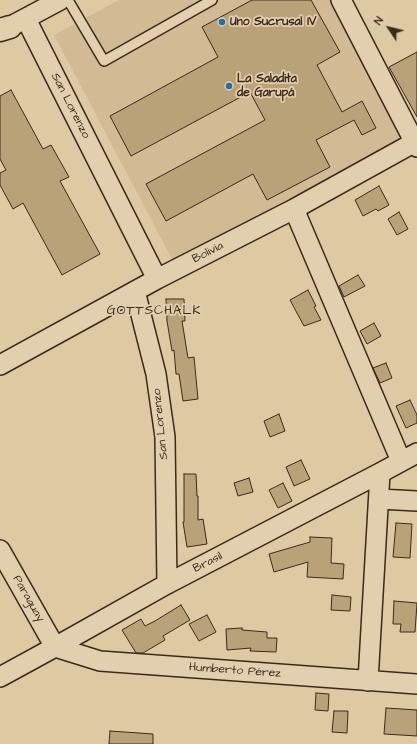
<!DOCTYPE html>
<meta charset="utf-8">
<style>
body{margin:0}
#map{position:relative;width:417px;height:744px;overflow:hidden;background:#dfc9a3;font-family:"Architects Daughter",sans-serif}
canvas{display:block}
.north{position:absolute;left:369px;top:8px;width:40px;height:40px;-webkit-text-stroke:3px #e3cfad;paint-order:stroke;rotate:305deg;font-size:11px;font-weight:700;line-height:16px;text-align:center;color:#3b2a1e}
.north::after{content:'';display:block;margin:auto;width:14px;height:18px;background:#3b2a1e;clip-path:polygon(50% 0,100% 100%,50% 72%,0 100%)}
</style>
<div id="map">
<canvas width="417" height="744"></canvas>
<div class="north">N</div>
</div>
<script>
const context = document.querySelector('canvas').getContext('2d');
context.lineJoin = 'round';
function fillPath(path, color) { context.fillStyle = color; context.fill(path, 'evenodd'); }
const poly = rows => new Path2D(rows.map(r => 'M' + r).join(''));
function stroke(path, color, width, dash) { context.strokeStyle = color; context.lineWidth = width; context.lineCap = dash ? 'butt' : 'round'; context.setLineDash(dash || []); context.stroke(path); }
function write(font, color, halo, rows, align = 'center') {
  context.font = font + ' "Architects Daughter",sans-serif'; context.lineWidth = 3.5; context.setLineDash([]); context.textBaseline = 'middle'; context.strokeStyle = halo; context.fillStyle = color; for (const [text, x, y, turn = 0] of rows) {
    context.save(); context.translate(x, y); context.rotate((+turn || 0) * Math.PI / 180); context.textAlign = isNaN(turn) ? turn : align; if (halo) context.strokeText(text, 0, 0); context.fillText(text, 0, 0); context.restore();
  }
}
const built = poly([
 [119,0,331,0,404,138,173,261,54,35]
]);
const building = poly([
 [252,0,311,0,340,52,317,65,342,112,362,101,376,128,362,135,354,120,316,140,330,167,267,200,253,174,166,221,146,184,265,120,250,92,131,156,110,116,218,57,202,27,252,0],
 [417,52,417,117,389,67,417,52],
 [11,90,43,149,51,145,69,177,60,181,100,254,62,275,23,203,13,209,0,185,0,173,6,170,0,159,0,96,11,90],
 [379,186,389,205,378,211,376,209,363,216,355,200,379,186],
 [399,212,408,229,397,235,388,219,399,212],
 [358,275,365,286,344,297,339,286,358,275],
 [308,290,316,306,314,307,321,320,304,326,290,300,308,290],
 [166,299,184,299,185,321,182,321,188,358,194,357,198,399,183,401,179,374,176,374,174,350,172,351,167,321,166,299],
 [374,323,381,336,367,344,360,331,374,323],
 [386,363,392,378,380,383,373,368,386,363],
 [410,400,417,415,417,423,406,428,396,406,410,400],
 [279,414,285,431,270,437,264,421,279,414],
 [301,460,310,479,294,486,286,467,301,460],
 [184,474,196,474,197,496,198,496,198,520,203,519,207,544,187,547,183,522,184,522,184,474],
 [249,478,253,492,238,496,234,483,249,478],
 [283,483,292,501,278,508,269,490,283,483],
 [396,523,412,524,410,558,393,557,396,523],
 [310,537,332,538,331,563,344,564,343,579,307,577,308,562,274,572,269,554,310,542,310,537],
 [332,595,351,597,350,611,331,610,332,595],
 [394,601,417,603,415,632,400,632,401,624,393,624,394,601],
 [181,605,190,620,163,636,165,640,143,653,136,653,122,630,141,619,145,626,155,621,181,605],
 [207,615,216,632,199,641,189,624,207,615],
 [242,628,242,630,267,632,267,638,277,638,276,652,250,651,251,648,227,650,226,629,242,628],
 [316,693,329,694,328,711,315,710,316,693],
 [386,708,417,710,417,736,384,734,386,708],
 [334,711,348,711,347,733,332,732,334,711],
 [110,731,153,734,153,744,109,744,110,731]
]);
const lane = poly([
 [68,0,104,61,212,0]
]);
const street = poly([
 [341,0,417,147],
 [26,19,157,279],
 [15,24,60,0],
 [294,209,401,461],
 [135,291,156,374,165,437,167,584],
 [0,365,157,279,294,209,417,141],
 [379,499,417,501],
 [0,550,55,647,100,661,417,684],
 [0,677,55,647,167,584,380,473,417,453],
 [368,681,380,473]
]);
const highway = poly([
 [0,30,10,27]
]);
const markers = [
 [222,22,4,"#1f6fb2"],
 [229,86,4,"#1f6fb2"]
];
const poiNames = [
 ["Uno Sucrusal IV",230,22],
 ["La Saladita",237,79],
 ["de Garupá",237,93]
];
const streetNames = [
 ["San Lorenzo",70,106,63],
 ["Bolivia",208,253,-27],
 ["San Lorenzo",161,424,-96],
 ["Brasil",208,563,-27],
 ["Paraguay",28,599,60],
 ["Humberto Pérez",235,671,4]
];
const neighbourhoodNames = [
 ["GOTTSCHALK",154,311]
];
fillPath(built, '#d1ba94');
fillPath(building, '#b9a278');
stroke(building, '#3b2a1e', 1);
stroke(lane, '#3b2a1e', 12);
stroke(street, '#3b2a1e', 22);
stroke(highway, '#3b2a1e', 25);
stroke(lane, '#e3cfad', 9);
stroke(street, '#e3cfad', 19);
stroke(highway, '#e3cfad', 22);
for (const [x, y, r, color] of markers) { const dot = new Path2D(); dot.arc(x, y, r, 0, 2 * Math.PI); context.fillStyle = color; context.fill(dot); stroke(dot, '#e3cfad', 1.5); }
write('bold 12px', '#3b2a1e', '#e3cfad', poiNames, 'left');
write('12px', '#3b2a1e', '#e3cfad', streetNames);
context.letterSpacing = '1px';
write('13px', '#3b2a1e', '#e3cfad', neighbourhoodNames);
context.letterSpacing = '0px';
</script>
